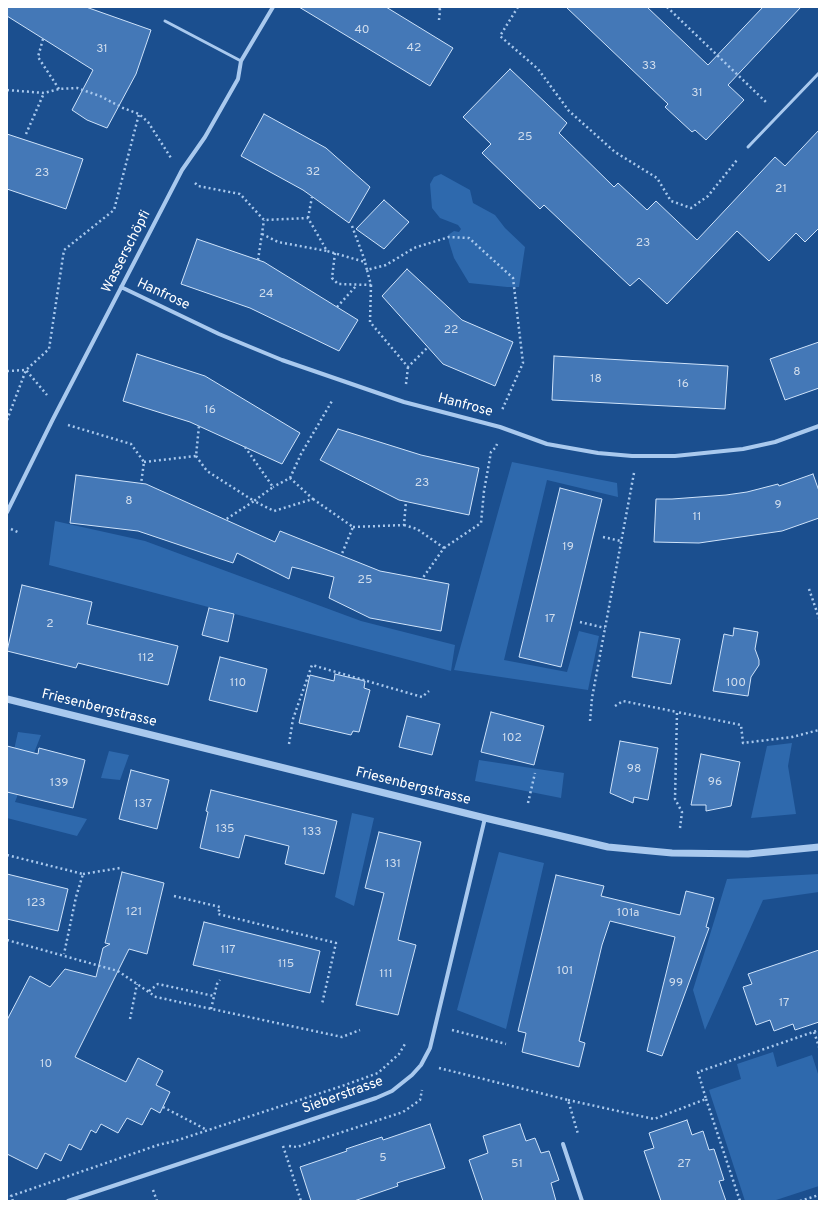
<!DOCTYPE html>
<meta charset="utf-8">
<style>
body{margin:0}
#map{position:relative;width:826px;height:1208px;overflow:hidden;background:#1b4f8f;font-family:Overpass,sans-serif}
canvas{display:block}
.frame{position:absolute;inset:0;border:8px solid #fff;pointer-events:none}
</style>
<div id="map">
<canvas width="826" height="1208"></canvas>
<div class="frame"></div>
</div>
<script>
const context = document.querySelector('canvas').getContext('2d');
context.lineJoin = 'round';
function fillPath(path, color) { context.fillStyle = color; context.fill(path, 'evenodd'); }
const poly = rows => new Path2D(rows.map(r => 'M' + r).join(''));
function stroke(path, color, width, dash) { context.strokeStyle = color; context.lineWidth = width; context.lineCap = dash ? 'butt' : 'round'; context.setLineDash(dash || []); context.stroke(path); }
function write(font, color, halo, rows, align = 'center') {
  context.font = font + ' Overpass,sans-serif'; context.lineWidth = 3.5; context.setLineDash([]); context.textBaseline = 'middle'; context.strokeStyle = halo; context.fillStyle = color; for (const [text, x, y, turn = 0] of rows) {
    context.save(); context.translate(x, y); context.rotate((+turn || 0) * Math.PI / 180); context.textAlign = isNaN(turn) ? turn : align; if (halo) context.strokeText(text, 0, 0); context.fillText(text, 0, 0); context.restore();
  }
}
const green = poly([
 [441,174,470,190,473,203,495,215,505,228,525,247,519,287,507,287,469,283,454,258,449,242,448,235,454,231,459,232,461,229,458,225,440,218,432,208,430,184,434,177],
 [512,462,617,483,618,497,547,480,504,660,567,672,579,631,599,636,588,690,454,670],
 [55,521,145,541,361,621,455,645,451,671,49,565],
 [18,732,41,735,15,802,87,819,77,836,7,818,7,777,8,777],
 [792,743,788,766,796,814,751,818,767,746],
 [109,751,129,755,120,780,101,778],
 [479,760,564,773,561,798,475,781],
 [352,813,374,818,354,906,335,897],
 [499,852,544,863,506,1029,457,1010],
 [819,874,819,892,763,900,705,1030,693,990,727,879],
 [773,1052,777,1067,812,1055,819,1077,819,1186,773,1201,745,1201,709,1090,741,1079,737,1064]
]);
const building = poly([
 [7,7,86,7,151,30,136,74,107,128,87,120,72,110,93,70,7,16,7,7],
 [299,7,386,7,453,48,430,86,299,7],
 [566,7,647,7,708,65,763,7,801,7,728,85,744,100,706,140,695,130,692,132,665,107,668,104,566,7],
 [510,69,567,123,559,133,614,187,618,183,647,210,656,201,697,240,775,157,785,166,819,130,819,228,805,242,796,233,769,261,737,231,667,304,639,278,630,286,544,205,540,209,482,153,491,144,463,117,510,69],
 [264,114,326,148,370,187,349,223,303,190,241,156,264,114],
 [7,134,83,159,66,209,7,189,7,134],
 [384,200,409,222,384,249,356,229,384,200],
 [197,239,264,262,358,320,339,351,250,308,181,284,197,239],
 [407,269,462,320,513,342,495,386,443,364,382,296,407,269],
 [819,342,819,388,785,400,770,359,819,342],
 [137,354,205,376,300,433,282,464,190,422,123,401,137,354],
 [554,356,728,366,725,409,552,400,554,356],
 [338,429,421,455,479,468,469,515,399,500,320,460,338,429],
 [813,474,819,491,819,518,782,531,699,543,654,542,656,499,672,499,726,495,747,492,778,484,779,486,813,474],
 [76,475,146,484,275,542,280,531,380,571,449,584,441,631,370,618,329,598,334,577,292,567,289,579,237,553,233,563,138,531,70,523,76,475],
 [560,488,602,499,561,667,519,657,560,488],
 [22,585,92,602,87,624,178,646,168,685,78,663,76,668,7,651,22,585],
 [209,608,234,614,228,642,202,635,209,608],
 [734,628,758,632,755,649,759,660,759,665,751,677,748,696,713,691,724,634,733,636,734,628],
 [640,632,680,639,671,684,632,677,640,632],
 [220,657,267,669,257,712,209,700,220,657],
 [335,674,365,681,364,688,370,690,359,732,353,731,351,735,299,723,310,675,334,681,335,674],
 [491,712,544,726,534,765,481,752,491,712],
 [407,716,440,724,432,755,399,747,407,716],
 [620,741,658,748,648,800,634,797,633,803,610,793,620,741],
 [7,746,38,754,39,748,85,760,73,808,7,792,7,746],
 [701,754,740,762,731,806,706,811,706,805,691,805,701,754],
 [131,770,169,780,157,829,119,819,131,770],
 [211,790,337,821,324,874,285,864,289,846,245,835,239,858,200,848,208,812,206,811,211,790],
 [379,832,421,842,398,940,416,945,398,1015,356,1005,384,893,365,888,379,832],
 [122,872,164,883,147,954,129,949,75,1057,126,1082,138,1058,163,1071,156,1085,170,1092,160,1113,151,1108,142,1125,127,1118,118,1133,101,1124,96,1133,91,1130,81,1150,69,1144,61,1161,45,1153,37,1169,7,1154,7,1020,30,976,50,987,65,969,96,977,103,948,110,944,105,943,122,872],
 [7,874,68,889,58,931,7,919,7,874],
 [556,875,604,886,601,896,680,915,686,891,714,898,706,927,709,928,662,1056,647,1051,675,937,610,921,602,945,579,1041,585,1043,579,1067,522,1052,526,1033,518,1031,556,875],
 [204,922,320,951,310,993,193,965,204,922],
 [819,950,819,1022,795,1030,793,1024,774,1031,770,1020,756,1025,743,987,752,984,748,974,819,950],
 [687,1120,692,1135,703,1131,709,1150,714,1149,724,1180,719,1181,726,1201,661,1201,644,1151,654,1148,649,1133,687,1120],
 [430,1124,445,1168,397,1183,398,1186,354,1201,311,1201,300,1167,347,1151,346,1149,382,1137,383,1140,430,1124],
 [520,1124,526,1141,535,1138,541,1153,549,1151,559,1180,551,1183,556,1201,483,1201,469,1160,488,1153,483,1136,520,1124]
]);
const path = poly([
 [518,7,500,36,538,69,569,111,615,152,657,178,671,201,691,208,708,196,737,160],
 [667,7,768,104],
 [439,20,440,10,439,7],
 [43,39,38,57,59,89],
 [7,90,44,93,59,89,77,88,100,96,123,108,139,114],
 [26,134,44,93],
 [195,183,198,186,240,194,264,220,308,218,327,251,365,262,367,270,386,265,414,248,449,237,469,238,513,278,523,363,502,410],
 [308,218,312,197],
 [352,226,365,261],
 [262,234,278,242,327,251],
 [335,253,332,278,338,284,371,285,367,270],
 [258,260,264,220],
 [371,285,370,322,408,367,428,347],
 [337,307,357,285],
 [7,371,26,370,47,395],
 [406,384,408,367],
 [7,420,26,370,49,349,64,250,114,210,139,114,148,122,171,158],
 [68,425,131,444,144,462,141,484],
 [245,447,273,487,254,501,274,511,313,499,290,478,273,487],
 [196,456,207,471,254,501,225,520],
 [144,462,196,456,199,426],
 [290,478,301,454,332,401],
 [313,499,353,527,341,556],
 [404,525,417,529,444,548,422,579],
 [353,527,404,525,406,501],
 [11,529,20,533],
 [603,537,621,541],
 [444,548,481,523,484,491,491,452,496,447,497,444],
 [809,589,819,618],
 [580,622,605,628],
 [615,706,623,701,677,712],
 [590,721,592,698,634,473],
 [289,744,293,719,312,665,422,697,429,691],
 [528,803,535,773],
 [680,828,682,812,675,799,677,712,741,725,743,743,792,737,819,730],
 [7,855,83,874,76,897,64,954],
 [83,874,120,868],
 [174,896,220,907,218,914,336,943,322,1004],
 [7,940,118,971,156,997,342,1037,360,1030],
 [149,991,158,984,214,996],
 [211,1009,217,984,220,980],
 [130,1019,137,984],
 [452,1030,506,1044],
 [814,1032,819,1047],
 [439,1068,568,1100,578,1134],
 [706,1099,740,1201],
 [568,1100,654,1119,706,1099,698,1072,819,1030],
 [163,1107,207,1130],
 [283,1146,301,1201],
 [289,1146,297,1147,403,1112,420,1100,422,1090],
 [153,1190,157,1201],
 [13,1201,11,1196,158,1145,175,1141,345,1085,378,1073,399,1054,405,1044],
 [800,1201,819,1195]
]);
const service = poly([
 [165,21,241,61],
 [748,147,819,73]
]);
const minor = poly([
 [121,287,219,334,282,360,404,402,500,427,547,444,598,453,632,456,675,456,743,449,775,442,819,426],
 [7,512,53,419,182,170,205,137,238,79,241,61,273,7],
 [563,1144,582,1201],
 [68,1201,376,1098,392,1091,412,1075,421,1065,430,1048,485,818]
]);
const tertiary = poly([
 [7,699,485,818,608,847,672,853,748,854,819,847]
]);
const numberNames = [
 ["40",362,31],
 ["42",414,49],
 ["31",102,50],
 ["33",649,67],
 ["31",697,94],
 ["25",525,138],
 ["32",313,173],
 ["23",42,174],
 ["21",781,190],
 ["23",643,244],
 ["24",266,295],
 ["22",451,331],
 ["8",797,373],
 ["18",596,380],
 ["16",683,385],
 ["16",210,411],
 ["23",422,484],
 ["8",129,502],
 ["9",778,506],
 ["11",697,518],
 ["19",568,548],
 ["25",365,581],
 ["17",550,620],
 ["2",50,625],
 ["112",146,659],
 ["110",238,684],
 ["100",736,684],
 ["102",512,739],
 ["98",634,770],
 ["96",715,783],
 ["139",59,784],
 ["137",143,805],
 ["135",225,830],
 ["133",312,833],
 ["131",393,865],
 ["123",36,904],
 ["121",134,913],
 ["101a",628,914],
 ["117",228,951],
 ["115",286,965],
 ["101",565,972],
 ["111",386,975],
 ["99",676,984],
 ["17",784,1004],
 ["10",46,1065],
 ["5",383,1159],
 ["51",517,1165],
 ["27",684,1165]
];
const streetNames = [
 ["Wasserschöpfi",127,252,-63],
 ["Hanfrose",163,295,25],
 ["Hanfrose",465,406,15],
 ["Friesenbergstrasse",99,709,14],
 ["Friesenbergstrasse",413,787,14],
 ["Sieberstrasse",343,1096,-20]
];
fillPath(green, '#2e69ad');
fillPath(building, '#4478b7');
stroke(building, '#cfe3fa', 1);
stroke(path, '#a9c9ee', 2.5, [2, 3]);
stroke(service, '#a9c9ee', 3);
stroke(minor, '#a9c9ee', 4);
stroke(tertiary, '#a9c9ee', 7);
write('12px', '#d0dded', null, numberNames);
write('14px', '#fff', '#1b4f8f', streetNames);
</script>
